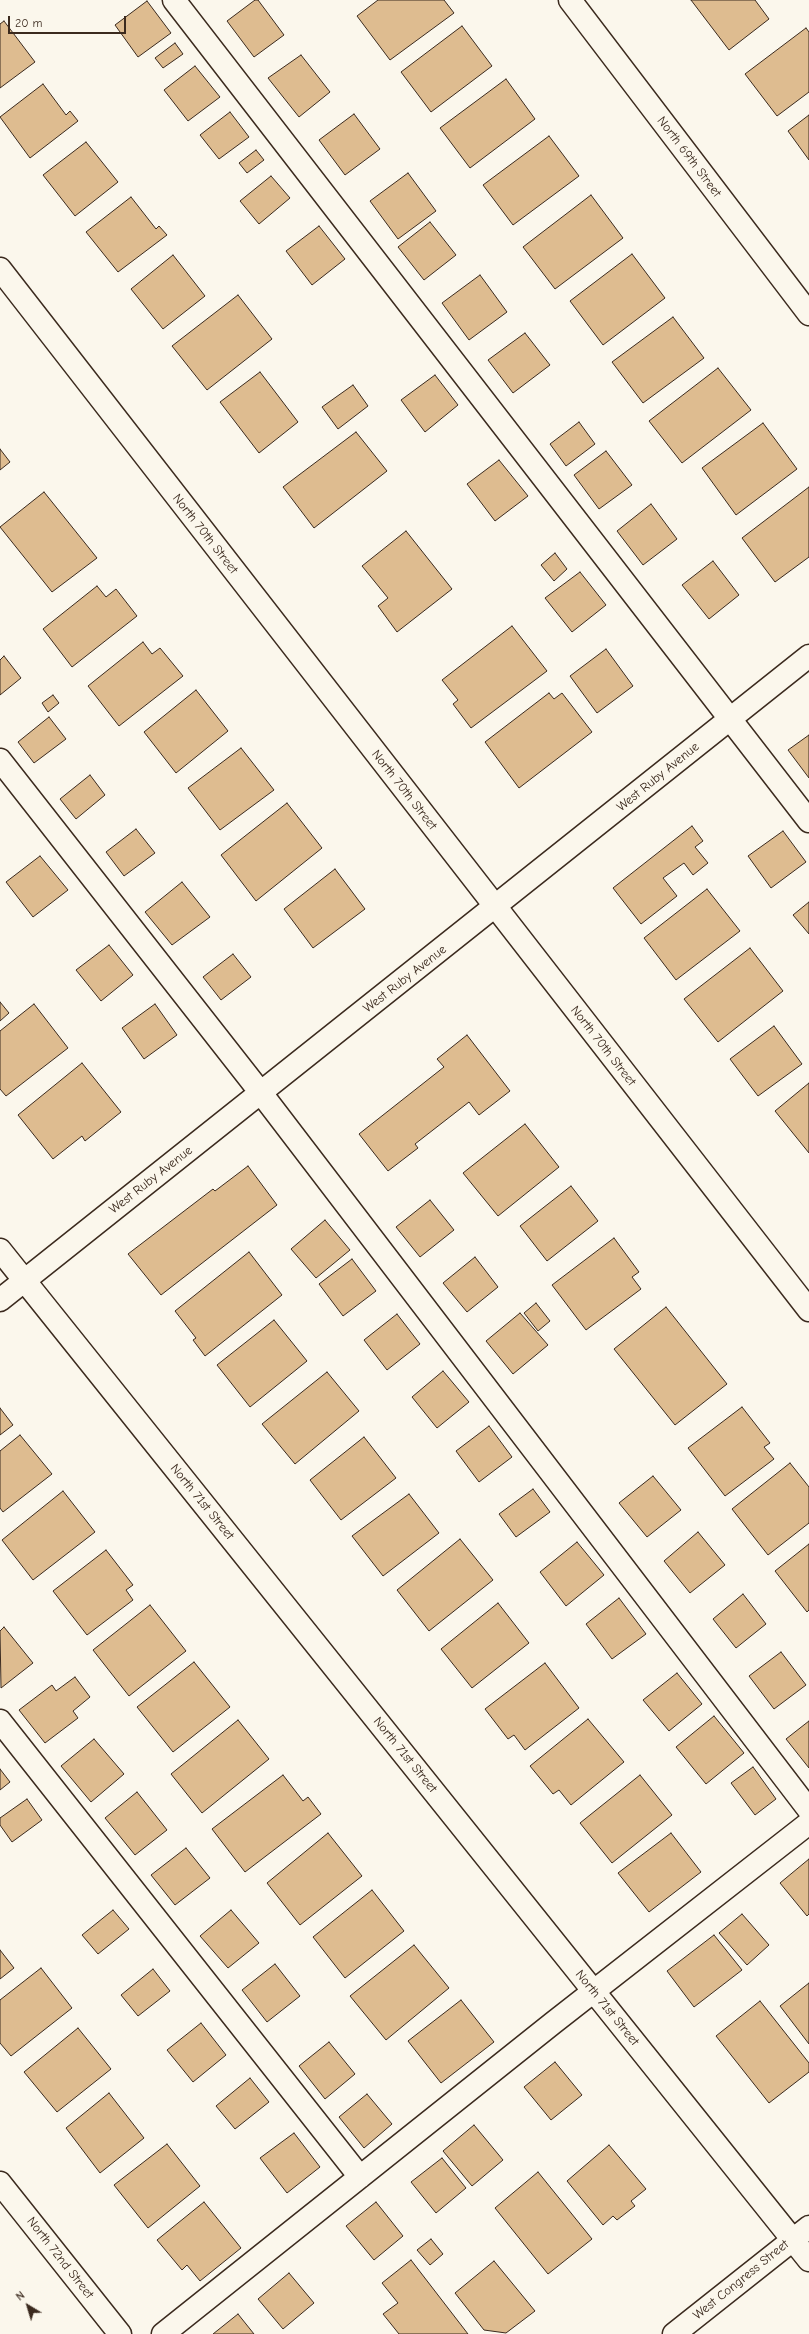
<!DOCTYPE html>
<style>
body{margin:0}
#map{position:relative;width:809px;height:2334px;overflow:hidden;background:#fbf7ec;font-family:"Comic Neue",sans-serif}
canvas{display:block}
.north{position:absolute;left:8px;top:2286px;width:40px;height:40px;-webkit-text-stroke:3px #fbf7ec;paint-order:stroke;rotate:322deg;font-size:11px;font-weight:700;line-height:16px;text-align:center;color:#3b2a1e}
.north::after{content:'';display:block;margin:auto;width:14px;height:18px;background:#3b2a1e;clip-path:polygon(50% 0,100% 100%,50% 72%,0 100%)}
.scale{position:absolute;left:8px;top:16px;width:118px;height:18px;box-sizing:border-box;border:2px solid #3b2a1e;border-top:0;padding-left:5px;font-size:12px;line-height:14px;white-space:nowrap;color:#3b2a1e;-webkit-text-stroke:3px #fbf7ec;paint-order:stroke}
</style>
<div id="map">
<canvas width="809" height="2334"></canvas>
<div class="north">N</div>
<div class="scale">20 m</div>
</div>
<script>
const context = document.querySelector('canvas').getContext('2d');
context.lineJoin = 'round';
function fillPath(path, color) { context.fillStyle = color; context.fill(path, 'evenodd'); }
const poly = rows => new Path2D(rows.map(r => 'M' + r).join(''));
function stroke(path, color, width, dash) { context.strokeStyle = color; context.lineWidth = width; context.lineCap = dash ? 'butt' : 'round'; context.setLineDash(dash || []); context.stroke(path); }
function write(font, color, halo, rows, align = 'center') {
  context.font = font + ' "Comic Neue",sans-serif'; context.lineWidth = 3; context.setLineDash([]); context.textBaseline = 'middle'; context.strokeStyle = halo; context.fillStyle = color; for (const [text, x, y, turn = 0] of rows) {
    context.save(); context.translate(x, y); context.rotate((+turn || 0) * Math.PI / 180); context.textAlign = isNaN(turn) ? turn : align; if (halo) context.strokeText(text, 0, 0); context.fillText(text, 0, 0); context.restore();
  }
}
const building = poly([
 [255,0,258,0,284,35,254,57,227,21,255,0],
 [378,0,444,0,454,13,390,60,357,16,378,0],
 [691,0,755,0,769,19,729,50,691,0],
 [147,1,171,33,138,57,115,25,147,1],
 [4,21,35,62,0,88,0,24,4,21],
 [462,26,492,66,431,112,401,72,462,26],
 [806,28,809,32,809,92,777,116,745,74,806,28],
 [175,43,183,54,163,68,155,58,175,43],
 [301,55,330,92,299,117,268,78,301,55],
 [195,66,220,97,188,121,164,90,195,66],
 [506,79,535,119,470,168,440,128,506,79],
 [43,84,66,115,70,111,78,121,30,158,0,117,43,84],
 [230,112,249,137,219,159,200,135,230,112],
 [354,114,380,149,345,175,319,140,354,114],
 [809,115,809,160,788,131,809,115],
 [549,136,579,176,513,225,483,185,549,136],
 [86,142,118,182,75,216,43,175,86,142],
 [256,150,264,160,247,173,239,163,256,150],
 [408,173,436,211,398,239,370,201,408,173],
 [271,176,290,198,259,224,240,201,271,176],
 [591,195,623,238,555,289,523,247,591,195],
 [131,197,156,229,159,226,167,235,118,272,86,232,131,197],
 [430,222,456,255,424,280,398,247,430,222],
 [319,226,345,259,312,285,286,251,319,226],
 [632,254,665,298,603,345,570,301,632,254],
 [173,255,205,296,163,329,131,289,173,255],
 [480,275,507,312,469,340,442,303,480,275],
 [238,295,272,339,207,390,172,346,238,295],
 [673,317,704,358,643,403,612,362,673,317],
 [525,333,550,365,513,393,488,360,525,333],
 [718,368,751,410,682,463,649,421,718,368],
 [260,372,298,422,259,453,220,402,260,372],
 [435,375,458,405,425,432,401,400,435,375],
 [353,385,368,406,338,429,322,407,353,385],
 [579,422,595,444,566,466,550,444,579,422],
 [763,423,797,469,736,515,702,468,763,423],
 [356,432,387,471,314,528,283,487,356,432],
 [0,449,10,462,0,470,0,449],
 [606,451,632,485,599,509,574,475,606,451],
 [499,460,528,496,495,521,467,484,499,460],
 [809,487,809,557,775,582,742,538,809,487],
 [44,492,97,558,52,592,0,527,44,492],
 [651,504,677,539,643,565,617,531,651,504],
 [406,531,452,589,397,632,378,606,388,598,362,566,406,531],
 [555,553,567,569,554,581,541,565,555,553],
 [713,561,739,595,709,619,682,585,713,561],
 [580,572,606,605,572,632,545,598,580,572],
 [97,586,106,597,116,589,137,616,72,667,43,629,97,586],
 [512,626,547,671,471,728,453,704,458,700,442,680,512,626],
 [143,642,152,654,160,648,183,676,119,726,88,686,143,642],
 [606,649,633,686,597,713,570,676,606,649],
 [4,656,21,678,0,695,0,660,4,656],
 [196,690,228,731,176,773,144,732,196,690],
 [549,693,554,699,562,693,592,732,519,788,485,742,549,693],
 [53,695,59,703,48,712,42,703,53,695],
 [49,717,66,739,34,763,18,742,49,717],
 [809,735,809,778,788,750,809,735],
 [241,748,274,790,220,830,188,788,241,748],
 [90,775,105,795,76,819,60,799,90,775],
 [287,803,322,848,256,901,221,855,287,803],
 [692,826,703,841,695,847,708,863,693,875,684,863,663,878,677,896,641,924,613,888,692,826],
 [136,829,155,853,124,876,106,852,136,829],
 [783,831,806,862,771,888,748,856,783,831],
 [40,856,68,890,33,917,6,882,40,856],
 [335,869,365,909,313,948,284,909,335,869],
 [182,882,210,917,172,945,145,912,182,882],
 [707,889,740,931,676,980,644,938,707,889],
 [809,902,809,934,793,915,809,902],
 [109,945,133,975,101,1001,76,970,109,945],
 [750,948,783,991,718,1042,684,999,750,948],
 [233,954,251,977,221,1000,203,977,233,954],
 [0,1002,9,1013,0,1021,0,1002],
 [34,1004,68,1048,6,1096,0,1089,0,1031,34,1004],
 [155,1004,177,1035,144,1059,122,1028,155,1004],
 [774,1026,802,1064,758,1096,730,1059,774,1026],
 [467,1035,510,1091,479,1115,469,1102,415,1144,418,1148,388,1171,359,1134,444,1067,437,1059,467,1035],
 [82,1063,121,1112,85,1141,82,1136,53,1159,18,1115,82,1063],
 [809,1083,809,1153,775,1111,809,1083],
 [525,1124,559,1167,498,1216,463,1173,525,1124],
 [248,1166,277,1205,161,1295,128,1254,213,1189,215,1191,248,1166],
 [571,1186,598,1221,547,1261,520,1226,571,1186],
 [430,1200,454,1230,420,1257,396,1227,430,1200],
 [325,1220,350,1250,316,1278,291,1249,325,1220],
 [614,1238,639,1272,632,1277,641,1289,586,1330,552,1285,614,1238],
 [249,1252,282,1295,205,1356,193,1340,196,1338,175,1311,249,1252],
 [475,1257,498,1287,467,1312,443,1283,475,1257],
 [352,1259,376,1291,343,1316,319,1284,352,1259],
 [536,1303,550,1321,538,1331,524,1313,536,1303],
 [666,1307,727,1384,675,1425,614,1349,666,1307],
 [520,1313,548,1345,513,1374,486,1341,520,1313],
 [397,1314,420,1344,387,1370,364,1340,397,1314],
 [274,1320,307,1361,250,1407,217,1365,274,1320],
 [443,1371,469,1402,437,1428,412,1397,443,1371],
 [327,1372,359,1411,295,1464,262,1424,327,1372],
 [742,1407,770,1443,764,1447,774,1459,725,1496,688,1448,742,1407],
 [0,1408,13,1425,0,1435,0,1408],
 [489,1426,512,1457,479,1482,456,1451,489,1426],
 [20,1435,52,1474,3,1512,0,1508,0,1451,20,1435],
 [364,1437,396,1478,341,1520,310,1480,364,1437],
 [790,1463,809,1487,809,1523,768,1555,732,1509,790,1463],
 [653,1476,681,1510,647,1537,619,1503,653,1476],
 [533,1489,550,1512,516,1537,499,1514,533,1489],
 [63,1491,95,1532,33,1580,2,1540,63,1491],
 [409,1494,439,1533,383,1576,352,1536,409,1494],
 [698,1532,725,1565,690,1593,664,1561,698,1532],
 [460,1539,493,1580,429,1631,397,1590,460,1539],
 [577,1542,604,1575,566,1606,540,1572,577,1542],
 [809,1544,809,1610,807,1612,775,1571,809,1544],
 [106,1550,133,1585,126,1590,133,1600,87,1635,53,1591,106,1550],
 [743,1594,766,1624,736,1648,713,1619,743,1594],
 [619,1598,646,1634,612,1659,586,1624,619,1598],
 [498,1603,529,1643,472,1688,441,1649,498,1603],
 [150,1605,186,1651,129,1696,93,1650,150,1605],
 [4,1627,33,1663,1,1688,0,1631,4,1627],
 [781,1652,806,1685,774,1709,749,1676,781,1652],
 [194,1662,230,1707,173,1752,137,1707,194,1662],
 [545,1663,579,1708,525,1750,514,1735,508,1739,485,1709,545,1663],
 [677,1673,702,1704,669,1731,643,1700,677,1673],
 [75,1677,90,1697,73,1711,78,1718,45,1743,19,1710,52,1685,56,1691,75,1677],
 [714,1716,744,1753,706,1784,676,1747,714,1716],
 [588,1719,624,1762,571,1805,559,1790,553,1794,530,1766,588,1719],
 [238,1720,269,1759,202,1813,171,1774,238,1720],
 [809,1721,809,1768,786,1739,809,1721],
 [94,1739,124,1774,91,1802,61,1766,94,1739],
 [753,1767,776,1799,755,1815,731,1783,753,1767],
 [0,1769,10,1782,0,1790,0,1769],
 [283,1775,303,1801,308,1797,321,1814,245,1872,212,1829,283,1775],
 [640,1775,672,1815,612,1863,580,1823,640,1775],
 [137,1792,167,1830,135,1855,105,1818,137,1792],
 [27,1799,42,1820,12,1842,0,1825,0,1818,27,1799],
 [328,1833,362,1876,300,1925,267,1883,328,1833],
 [671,1833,701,1872,649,1912,618,1873,671,1833],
 [186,1848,210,1878,175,1905,151,1875,186,1848],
 [809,1859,809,1914,807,1916,780,1883,809,1859],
 [372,1890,404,1931,345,1978,313,1937,372,1890],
 [113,1910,129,1929,98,1954,82,1935,113,1910],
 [231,1910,259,1943,228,1968,200,1936,231,1910],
 [742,1914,769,1945,747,1965,719,1933,742,1914],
 [714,1935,742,1970,694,2007,667,1971,714,1935],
 [414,1945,449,1988,386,2040,350,1996,414,1945],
 [0,1950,14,1968,0,1979,0,1950],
 [275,1964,300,1996,267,2022,242,1990,275,1964],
 [41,1968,72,2008,11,2056,0,2043,0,2000,41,1968],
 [153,1969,170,1991,138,2016,121,1995,153,1969],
 [809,1983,809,2044,780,2006,809,1983],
 [461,2000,494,2042,441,2083,408,2041,461,2000],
 [760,2001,809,2063,809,2072,769,2103,716,2036,760,2001],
 [201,2023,226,2055,193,2082,167,2050,201,2023],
 [78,2028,111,2069,57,2112,24,2072,78,2028],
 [329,2042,355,2074,325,2099,299,2066,329,2042],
 [555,2062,582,2095,551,2120,524,2087,555,2062],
 [250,2078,269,2102,235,2129,216,2106,250,2078],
 [109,2093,144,2138,100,2173,66,2128,109,2093],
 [367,2094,392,2124,364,2148,339,2117,367,2094],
 [474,2125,503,2160,472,2186,443,2151,474,2125],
 [294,2133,320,2167,287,2193,260,2158,294,2133],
 [167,2144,200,2186,148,2228,114,2185,167,2144],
 [609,2145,646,2189,631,2201,635,2206,617,2220,613,2216,603,2225,567,2181,609,2145],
 [442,2158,466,2188,436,2213,411,2182,442,2158],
 [538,2172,592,2239,548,2274,495,2208,538,2172],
 [204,2202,241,2248,200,2281,187,2265,182,2270,157,2240,204,2202],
 [376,2202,403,2236,374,2260,346,2226,376,2202],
 [431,2239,443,2254,430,2265,417,2250,431,2239],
 [411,2260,468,2334,399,2334,383,2314,398,2303,382,2283,411,2260],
 [494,2261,535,2311,506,2333,484,2330,455,2293,494,2261],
 [289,2273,314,2303,283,2329,258,2299,289,2273],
 [238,2314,254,2334,213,2334,238,2314]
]);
const minor = poly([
 [174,0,809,821],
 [570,0,809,314],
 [0,269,809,1310],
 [0,760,261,1093,809,1810],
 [0,1250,809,2260],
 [0,1300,809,656],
 [0,1721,360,2177],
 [0,2183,120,2334],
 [163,2334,553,2023,809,1823],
 [674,2334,809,2227]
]);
const streetNames = [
 ["North 69th Street",689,157,53],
 ["North 70th Street",205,534,52],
 ["West Ruby Avenue",658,777,-39],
 ["North 70th Street",404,790,52],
 ["West Ruby Avenue",405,979,-38],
 ["North 70th Street",603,1046,52],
 ["West Ruby Avenue",151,1180,-38],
 ["North 71st Street",202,1502,51],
 ["North 71st Street",405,1755,51],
 ["North 71st Street",607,2008,51],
 ["North 72nd Street",60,2258,52],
 ["West Congress Street",741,2280,-39]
];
fillPath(building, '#debc90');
stroke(building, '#3b2a1e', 1);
stroke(minor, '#3b2a1e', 25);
stroke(minor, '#fbf7ec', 22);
write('13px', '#3b2a1e', '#fbf7ec', streetNames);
</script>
